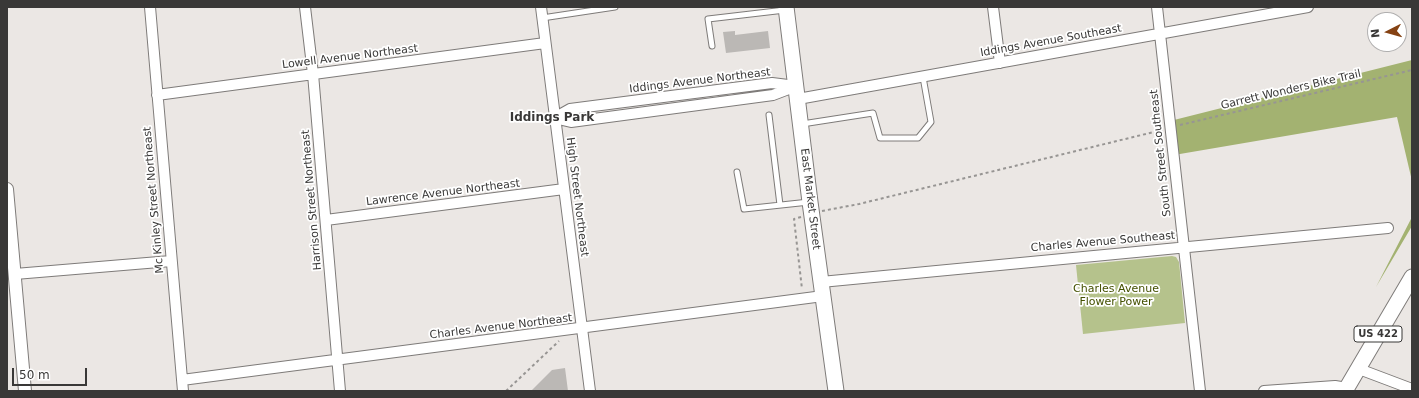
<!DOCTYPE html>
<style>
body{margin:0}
#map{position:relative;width:1419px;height:398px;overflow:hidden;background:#ebe7e4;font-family:"DejaVu Sans",sans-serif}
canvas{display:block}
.frame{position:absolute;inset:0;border:8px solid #393837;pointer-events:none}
.north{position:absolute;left:1367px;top:12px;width:40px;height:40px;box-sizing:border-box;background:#fff;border:1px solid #b0afaf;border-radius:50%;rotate:264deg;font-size:11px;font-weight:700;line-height:16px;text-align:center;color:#393837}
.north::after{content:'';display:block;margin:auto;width:14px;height:18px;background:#854213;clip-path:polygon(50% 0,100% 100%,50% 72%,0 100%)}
.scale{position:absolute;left:12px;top:368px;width:75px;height:18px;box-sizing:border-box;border:2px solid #393837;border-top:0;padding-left:5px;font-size:12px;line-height:14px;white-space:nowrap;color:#393837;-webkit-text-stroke:3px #fff;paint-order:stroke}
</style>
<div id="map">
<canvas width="1419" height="398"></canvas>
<div class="frame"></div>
<div class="north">N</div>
<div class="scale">50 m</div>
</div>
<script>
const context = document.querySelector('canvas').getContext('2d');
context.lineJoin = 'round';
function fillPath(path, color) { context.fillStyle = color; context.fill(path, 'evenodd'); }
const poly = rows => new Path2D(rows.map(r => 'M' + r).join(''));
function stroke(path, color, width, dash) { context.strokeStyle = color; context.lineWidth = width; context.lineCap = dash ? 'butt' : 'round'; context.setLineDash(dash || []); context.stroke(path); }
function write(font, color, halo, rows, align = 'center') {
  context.font = font + ' "DejaVu Sans",sans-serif'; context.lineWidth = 3.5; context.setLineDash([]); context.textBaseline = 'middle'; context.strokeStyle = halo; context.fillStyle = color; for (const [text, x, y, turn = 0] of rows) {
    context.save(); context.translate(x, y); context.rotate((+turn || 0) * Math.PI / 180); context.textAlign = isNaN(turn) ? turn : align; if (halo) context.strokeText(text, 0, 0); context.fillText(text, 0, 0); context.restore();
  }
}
const green = poly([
 [1172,256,1176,257,1179,262,1185,323,1083,334,1076,265]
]);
const forest = poly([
 [1412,60,1412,181,1397,117,1174,155,1170,121],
 [1412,217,1412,226,1376,287]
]);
const building = poly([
 [735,31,735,35,768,31,770,48,726,53,723,32],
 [565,368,568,391,531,391,552,370]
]);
const path = poly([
 [1180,125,1412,70],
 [822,211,859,204,1162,130],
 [801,217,794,219,802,289],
 [506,391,559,341]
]);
const service = poly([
 [542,18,615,7],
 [712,46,708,19,785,10],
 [769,115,780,205],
 [802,124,873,113,880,138,918,138,931,122,923,77],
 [737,172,744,209,809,202]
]);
const minor = poly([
 [150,7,183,391],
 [305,7,313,74,340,391],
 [541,7,590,391],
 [993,7,1000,63],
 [1157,7,1200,391],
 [157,95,545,43],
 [798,99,1308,7],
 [554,118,570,109,772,83,796,86],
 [554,118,571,122,773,95,794,87],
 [326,220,564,189],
 [15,274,171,261],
 [821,282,1388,228],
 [1359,369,1412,389],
 [182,380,823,296],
 [1264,391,1335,386,1347,388]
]);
const tertiary = poly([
 [7,189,25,391]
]);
const primary = poly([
 [786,7,810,202,836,391],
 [1345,391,1412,277]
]);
const shields = [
 [1378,334,48]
];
const shieldNames = [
 ["US 422",1378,334]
];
const streetNames = [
 ["Iddings Avenue Southeast",1051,41,-10],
 ["Lowell Avenue Northeast",350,57,-7],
 ["Iddings Avenue Northeast",700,81,-7],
 ["Garrett Wonders Bike Trail",1291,90,-13],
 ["South Street Southeast",1161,153,-96],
 ["Lawrence Avenue Northeast",443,193,-7],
 ["High Street Northeast",577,197,83],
 ["East Market Street",810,199,83],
 ["Mc Kinley Street Northeast",154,200,-95],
 ["Harrison Street Northeast",312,200,-95],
 ["Charles Avenue Southeast",1103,242,-5],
 ["Charles Avenue Northeast",501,327,-7]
];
const parkNames = [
 ["Charles Avenue",1116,289],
 ["Flower Power",1116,302]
];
const neighbourhoodNames = [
 ["Iddings Park",552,118]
];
fillPath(green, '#b5c28c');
fillPath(forest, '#a3b271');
fillPath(building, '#bbb8b5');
stroke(service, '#7e7b79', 7);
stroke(minor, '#7e7b79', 12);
stroke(tertiary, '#7e7b79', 14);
stroke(primary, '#7e7b79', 17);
stroke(path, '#979593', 2, [3, 3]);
stroke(service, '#fff', 5);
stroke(minor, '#fff', 10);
stroke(tertiary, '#fff', 12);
stroke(primary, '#fff', 15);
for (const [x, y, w] of shields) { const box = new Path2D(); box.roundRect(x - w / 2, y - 8, w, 16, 3); context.fillStyle = '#fff'; context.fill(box); stroke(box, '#393837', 1); }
write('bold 10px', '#393837', null, shieldNames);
write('11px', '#393837', '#fff', streetNames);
write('11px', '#445001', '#fff', parkNames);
write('bold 12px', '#393837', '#fff', neighbourhoodNames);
</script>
